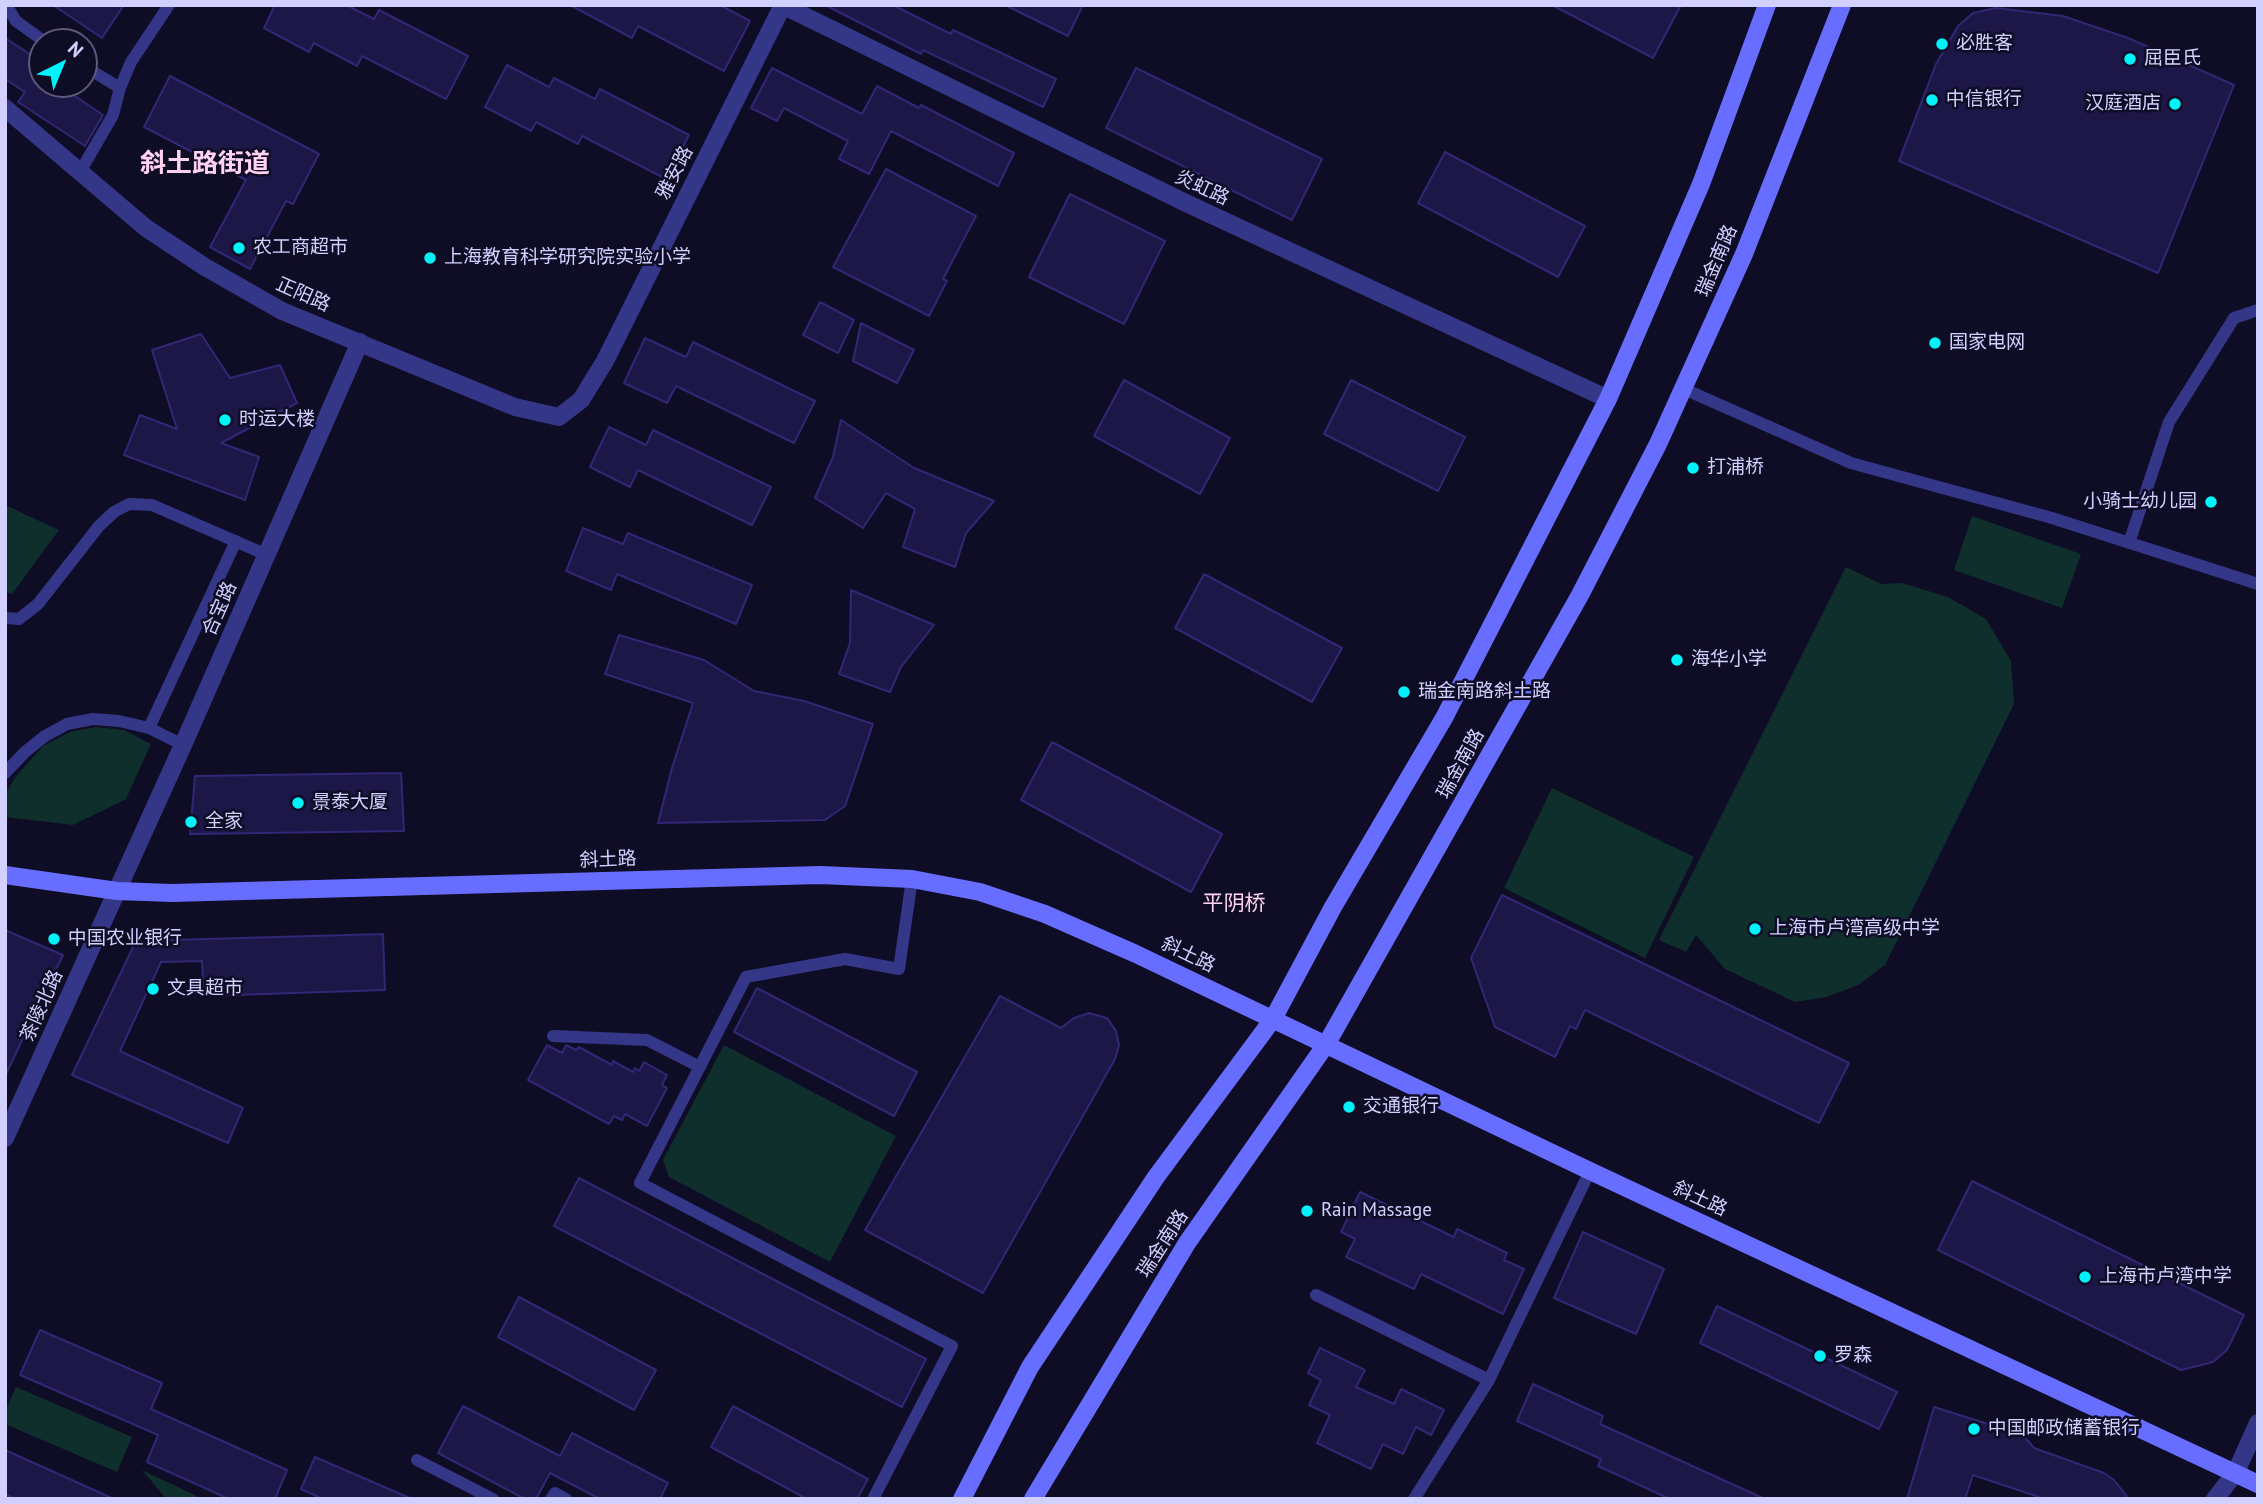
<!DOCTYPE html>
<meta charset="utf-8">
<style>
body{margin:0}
#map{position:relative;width:2263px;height:1504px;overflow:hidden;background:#0f0c25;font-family:"PT Sans",sans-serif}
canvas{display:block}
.frame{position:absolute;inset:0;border:7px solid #d2d0ff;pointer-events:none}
.north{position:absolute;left:28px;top:28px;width:70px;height:70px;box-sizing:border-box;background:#0f0c25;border:2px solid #5d5a7c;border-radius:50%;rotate:43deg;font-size:19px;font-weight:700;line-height:28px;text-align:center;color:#d2d0ff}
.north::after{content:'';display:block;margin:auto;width:24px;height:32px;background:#00f3fb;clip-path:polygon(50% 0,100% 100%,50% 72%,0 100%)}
</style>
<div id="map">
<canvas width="2263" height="1504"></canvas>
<div class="frame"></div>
<div class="north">N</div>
</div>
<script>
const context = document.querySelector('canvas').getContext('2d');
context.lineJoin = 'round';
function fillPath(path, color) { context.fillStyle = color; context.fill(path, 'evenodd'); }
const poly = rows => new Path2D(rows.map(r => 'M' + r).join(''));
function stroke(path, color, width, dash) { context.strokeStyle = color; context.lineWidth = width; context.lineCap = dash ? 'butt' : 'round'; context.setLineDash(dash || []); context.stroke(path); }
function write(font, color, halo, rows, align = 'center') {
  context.font = font + ' "PT Sans","Noto Sans SC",sans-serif'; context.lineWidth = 5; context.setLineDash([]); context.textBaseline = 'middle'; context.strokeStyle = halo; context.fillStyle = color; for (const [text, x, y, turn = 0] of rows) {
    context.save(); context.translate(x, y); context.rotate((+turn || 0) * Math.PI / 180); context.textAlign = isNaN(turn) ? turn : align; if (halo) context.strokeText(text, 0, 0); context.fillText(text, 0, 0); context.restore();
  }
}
const green = poly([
 [5,505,59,530,12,594,5,592],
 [1972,516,2081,554,2062,608,1954,570],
 [1846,567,1881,584,1902,583,1948,597,1986,619,2011,661,2014,704,1885,965,1858,985,1827,997,1795,1002,1725,969,1696,935,1686,952,1659,940],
 [96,727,124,730,151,744,126,799,73,825,5,817,5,795,16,776,43,746,70,732],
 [1552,788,1694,857,1645,958,1504,888],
 [724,1045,896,1136,830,1262,669,1177,663,1160],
 [16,1387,132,1437,117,1472,5,1424,5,1412],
 [142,1470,203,1499,170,1499,164,1496]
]);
const building = poly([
 [53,5,124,5,102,38,53,5],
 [275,5,346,5,374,19,379,10,468,56,446,99,362,56,357,66,314,43,309,52,264,28,275,5],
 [570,5,720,5,750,21,724,71,638,26,632,38,570,5],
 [825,5,893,5,951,34,953,30,1056,79,1043,107,923,50,921,54,825,5],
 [1005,5,1083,5,1068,36,1005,5],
 [1552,5,1681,5,1653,58,1552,5],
 [1996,8,2063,16,2128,38,2234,85,2158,273,1899,161,1936,64,1958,26,1973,13,1996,8],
 [5,38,42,62,42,84,78,84,72,94,103,115,85,146,18,102,25,92,5,79,5,38],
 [507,65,549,87,554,78,595,99,600,89,689,135,666,179,582,136,578,144,536,122,531,131,485,107,507,65],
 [772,68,862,114,877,86,919,108,921,105,1014,153,998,186,891,131,869,174,839,159,848,141,784,108,777,121,751,108,772,68],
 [1136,68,1322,159,1292,220,1106,128,1136,68],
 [170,76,319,154,293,204,286,201,250,269,210,247,246,180,144,127,170,76],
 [1445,152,1585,226,1558,277,1418,203,1445,152],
 [886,169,976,216,943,279,947,281,929,316,833,267,886,169],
 [1070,194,1165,241,1124,324,1029,277,1070,194],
 [820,302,854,320,838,353,803,335,820,302],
 [861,323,914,350,897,383,853,361,861,323],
 [201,334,230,378,280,365,297,403,221,443,259,457,245,500,124,455,140,415,177,429,152,350,201,334],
 [645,338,686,357,693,342,815,401,794,443,676,386,667,403,624,383,645,338],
 [1124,380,1230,438,1200,494,1094,436,1124,380],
 [1351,380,1465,437,1438,491,1324,434,1351,380],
 [841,420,914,468,994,501,966,533,955,567,903,547,915,509,886,493,863,528,815,498,833,457,841,420],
 [609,427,646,445,653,430,771,487,752,525,638,470,630,487,590,467,609,427],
 [583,528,623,544,628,533,752,585,736,624,617,574,611,590,566,571,583,528],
 [1204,574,1342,648,1312,702,1175,628,1204,574],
 [851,590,934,625,901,667,890,692,839,674,850,643,851,590],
 [619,635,704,660,754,691,804,701,873,724,845,806,825,820,658,823,672,768,693,703,605,674,619,635],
 [1052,742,1222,834,1191,892,1021,800,1052,742],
 [401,773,404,831,190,834,195,776,401,773],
 [1502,895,1849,1063,1819,1123,1585,1010,1576,1029,1570,1026,1555,1057,1495,1027,1471,958,1502,895],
 [5,930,63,955,5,1076,5,930],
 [383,934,385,990,204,996,202,961,161,962,120,1051,243,1108,228,1143,72,1075,135,943,171,940,383,934],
 [757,988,917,1072,894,1116,734,1032,757,988],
 [1000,996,1061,1028,1074,1018,1089,1013,1107,1018,1116,1031,1119,1045,1115,1059,983,1293,865,1230,1000,996],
 [547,1045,562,1053,566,1045,576,1050,579,1047,612,1065,613,1061,633,1072,635,1068,639,1071,644,1062,667,1075,662,1085,667,1088,647,1126,625,1114,622,1120,614,1116,609,1124,528,1080,547,1045],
 [579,1178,926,1359,902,1407,554,1226,579,1178],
 [1972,1181,2244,1315,2227,1350,2213,1362,2181,1370,1938,1250,1972,1181],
 [1360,1192,1454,1237,1457,1229,1507,1253,1504,1260,1524,1269,1503,1314,1421,1274,1414,1289,1346,1257,1355,1239,1341,1232,1360,1192],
 [1583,1232,1664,1269,1636,1334,1554,1298,1583,1232],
 [519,1297,656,1370,634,1410,498,1337,519,1297],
 [1717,1306,1897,1392,1879,1429,1700,1343,1717,1306],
 [40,1330,162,1383,151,1409,287,1470,275,1499,229,1499,147,1462,158,1435,20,1375,40,1330],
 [1320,1348,1365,1370,1356,1387,1394,1404,1401,1389,1444,1410,1431,1435,1416,1427,1403,1454,1383,1444,1371,1469,1317,1443,1330,1415,1309,1405,1321,1380,1308,1373,1320,1348],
 [1533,1384,1603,1416,1600,1424,1765,1499,1670,1499,1598,1466,1601,1459,1517,1421,1533,1384],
 [463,1406,560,1456,572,1433,668,1483,660,1499,600,1499,550,1473,536,1499,525,1499,438,1453,463,1406],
 [733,1406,868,1479,857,1499,807,1499,711,1447,733,1406],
 [1934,1407,2023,1435,2034,1448,2104,1473,2114,1480,2129,1499,2045,1499,1973,1475,1965,1499,1907,1499,1934,1407],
 [5,1450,114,1499,15,1499,5,1494,5,1450],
 [315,1457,412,1499,323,1499,301,1489,315,1457]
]);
const service = poly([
 [6,5,16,21,45,42],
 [84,66,120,88],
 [80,172,113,115,120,88,131,62,169,5],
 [1684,389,1851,463,2052,518,2258,584],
 [2129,543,2169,422,2234,318,2258,310],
 [5,618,19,619,38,604,99,526,114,512,129,504,152,505,267,555],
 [149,728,236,541],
 [5,773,25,752,45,736,67,724,93,719,119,721,149,728,183,745],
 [553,1036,647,1040,700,1067],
 [1316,1295,1489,1380],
 [417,1460,493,1499],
 [551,1499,555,1493,566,1499],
 [873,1499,952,1346,640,1183,746,977,845,959,899,969,912,879],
 [1414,1499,1489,1380,1590,1171]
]);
const minor = poly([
 [782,5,1188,204,1608,399],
 [5,108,146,228,205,267,282,311,515,407,559,417,581,400,605,361,783,5],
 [5,1138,183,745,360,342],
 [2215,1499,2236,1472,2258,1423]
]);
const secondary = poly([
 [5,875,117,891,172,893,820,875,912,879,980,892,1045,914,1136,954,1590,1171,2258,1484],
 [962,1499,1030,1367,1156,1177,1273,1019,1333,907,1444,718,1608,399,1701,184,1767,5],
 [1033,1499,1187,1243,1327,1043,1580,595,1658,444,1744,254,1842,5]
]);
const markers = [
 [1942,44,7,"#00f3fb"],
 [2130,59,7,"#00f3fb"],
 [1932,100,7,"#00f3fb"],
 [2175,104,7,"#00f3fb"],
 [239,248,7,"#00f3fb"],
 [430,258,7,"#00f3fb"],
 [1935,343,7,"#00f3fb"],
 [225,420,7,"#00f3fb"],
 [1693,468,7,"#00f3fb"],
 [2211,502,7,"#00f3fb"],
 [1677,660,7,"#00f3fb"],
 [1404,692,7,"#00f3fb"],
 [298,803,7,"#00f3fb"],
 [191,822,7,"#00f3fb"],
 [1755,929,7,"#00f3fb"],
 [54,939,7,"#00f3fb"],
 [153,989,7,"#00f3fb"],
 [1349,1107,7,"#00f3fb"],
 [1307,1211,7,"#00f3fb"],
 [2085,1277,7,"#00f3fb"],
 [1820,1356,7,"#00f3fb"],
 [1974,1429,7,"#00f3fb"]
];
const poiNames = [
 ["必胜客",1956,44],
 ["屈臣氏",2144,59],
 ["中信银行",1946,100],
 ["汉庭酒店",2161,104,"right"],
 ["农工商超市",253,248],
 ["上海教育科学研究院实验小学",444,258],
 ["国家电网",1949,343],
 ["时运大楼",239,420],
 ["打浦桥",1707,468],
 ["小骑士幼儿园",2197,502,"right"],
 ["海华小学",1691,660],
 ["瑞金南路斜土路",1418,692],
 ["景泰大厦",312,803],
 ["全家",205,822],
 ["上海市卢湾高级中学",1769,929],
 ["中国农业银行",68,939],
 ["文具超市",167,989],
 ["交通银行",1363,1107],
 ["Rain Massage",1321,1211],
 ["上海市卢湾中学",2099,1277],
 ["罗森",1834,1356],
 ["中国邮政储蓄银行",1988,1429]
];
const streetNames = [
 ["雅安路",675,173,-63],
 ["炎虹路",1202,188,25],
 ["瑞金南路",1717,261,-67],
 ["正阳路",303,295,24],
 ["合宝路",220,609,-66],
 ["瑞金南路",1461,764,-61],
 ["斜土路",608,860,-2],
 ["斜土路",1188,955,26],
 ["茶陵北路",42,1006,-66],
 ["斜土路",1700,1199,25],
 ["瑞金南路",1163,1244,-57]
];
const neighbourhoodNames = [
 ["平阴桥",1234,904]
];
const districtNames = [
 ["斜土路街道",205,165]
];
fillPath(green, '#0f2f2c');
fillPath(building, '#1d1747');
stroke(building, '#312775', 2);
stroke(service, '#343687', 12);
stroke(minor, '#343687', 18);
stroke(secondary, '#676eff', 18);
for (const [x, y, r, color] of markers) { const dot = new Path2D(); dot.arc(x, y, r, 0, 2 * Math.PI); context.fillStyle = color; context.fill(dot); stroke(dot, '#0f0c25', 2.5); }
write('19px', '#d2d0ff', '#0f0c25', poiNames, 'left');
write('19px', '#d2d0ff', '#0f0c25', streetNames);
write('21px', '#ffd2f2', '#0f0c25', neighbourhoodNames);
write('bold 26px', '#ffd2f2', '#0f0c25', districtNames);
</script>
